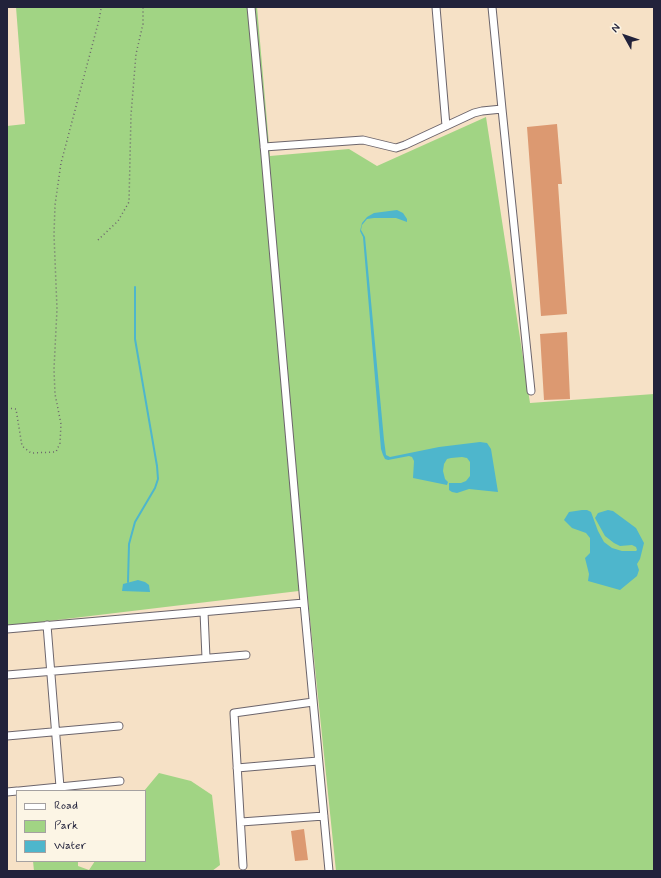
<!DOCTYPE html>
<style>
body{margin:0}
#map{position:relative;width:661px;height:878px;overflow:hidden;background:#f6e1c6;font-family:Mynerve,sans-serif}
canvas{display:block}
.frame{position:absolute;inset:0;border:8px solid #22223b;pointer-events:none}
.legend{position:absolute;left:16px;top:790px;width:130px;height:72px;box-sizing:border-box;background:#fcf5e5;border:1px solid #a5a1a1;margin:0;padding:5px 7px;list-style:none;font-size:12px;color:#22223b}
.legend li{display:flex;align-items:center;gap:8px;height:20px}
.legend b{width:20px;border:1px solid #a5a1a1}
.north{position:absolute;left:605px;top:16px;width:40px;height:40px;-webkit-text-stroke:3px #fcf5e5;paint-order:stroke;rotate:310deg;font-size:11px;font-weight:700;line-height:16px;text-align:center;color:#22223b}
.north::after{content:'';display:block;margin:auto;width:14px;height:18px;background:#22223b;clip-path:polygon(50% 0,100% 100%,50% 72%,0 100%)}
</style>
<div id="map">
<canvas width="661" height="878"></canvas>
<div class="frame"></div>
<ul class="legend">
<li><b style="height:5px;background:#fff"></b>Road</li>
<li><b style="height:11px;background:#a1d484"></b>Park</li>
<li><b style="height:11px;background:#4eb6cc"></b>Water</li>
</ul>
<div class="north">N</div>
</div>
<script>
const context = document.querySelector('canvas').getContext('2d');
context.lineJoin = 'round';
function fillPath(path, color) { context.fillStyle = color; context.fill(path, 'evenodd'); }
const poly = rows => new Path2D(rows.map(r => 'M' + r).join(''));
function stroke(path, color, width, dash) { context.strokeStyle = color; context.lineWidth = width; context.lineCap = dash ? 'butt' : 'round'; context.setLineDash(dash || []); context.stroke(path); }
const green = poly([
 [16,7,257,7,270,156,349,149,377,166,486,117,530,403,654,394,654,871,336,871,307,590,7,626,7,126,25,124],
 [159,773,191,781,212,795,220,865,212,871,34,871,33,861,78,861,78,866,89,870,95,861,145,861,145,791,144,791]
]);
const water = poly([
 [397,210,403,213,407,219,407,222,396,218,374,218,367,219,362,225,361,230,365,237,384,440,386,455,390,457,439,447,480,442,487,443,491,449,498,492,469,489,457,493,452,492,449,490,449,483,461,483,466,481,470,476,470,462,467,458,462,457,451,458,447,459,444,464,443,471,445,479,448,482,447,485,413,478,414,461,412,457,409,456,388,460,385,459,383,455,381,449,364,249,363,237,360,231,362,223,367,217,374,213],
 [582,510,587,510,591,512,598,531,604,542,612,548,622,551,636,551,637,550,636,547,632,545,620,546,614,543,605,536,595,518,598,513,608,510,613,511,636,528,644,543,640,559,637,564,639,570,637,576,620,590,588,581,589,574,585,558,590,553,590,538,586,533,572,528,564,520,569,512],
 [138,580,145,582,149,585,150,592,122,591,123,584]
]);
const stream = poly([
 [128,582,129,544,135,522,155,488,158,479,157,466,135,339,135,287]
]);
const building = poly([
 [557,124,562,184,558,184,567,314,541,316,527,127],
 [567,332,570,399,544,400,540,334],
 [304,829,308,860,295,861,291,831]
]);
const path = poly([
 [98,240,118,221,129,202,131,115,136,54,143,24,143,7],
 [7,408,16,409,22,446,31,453,56,452,60,443,61,424,55,394,54,369,57,309,54,235,55,205,61,163,99,20,101,9,101,7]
]);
const minor = poly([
 [251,7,265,156,304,603,329,871],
 [436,7,446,126],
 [492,7,502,109,531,391],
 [264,147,363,140,396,148,405,145,474,113,482,111,502,109],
 [204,612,206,658],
 [47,625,60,787],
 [7,629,304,603],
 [7,675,246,655],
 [7,736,119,726],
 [237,768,318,761],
 [19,791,120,781],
 [7,792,17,791],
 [241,822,324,816],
 [243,866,234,713,313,702]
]);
fillPath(green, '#a1d484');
fillPath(water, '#4eb6cc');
stroke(stream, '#4eb6cc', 2);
fillPath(building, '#dc9971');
stroke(minor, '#6c656c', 9);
stroke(path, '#6c656c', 1.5, [1, 3]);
stroke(minor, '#fff', 7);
</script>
